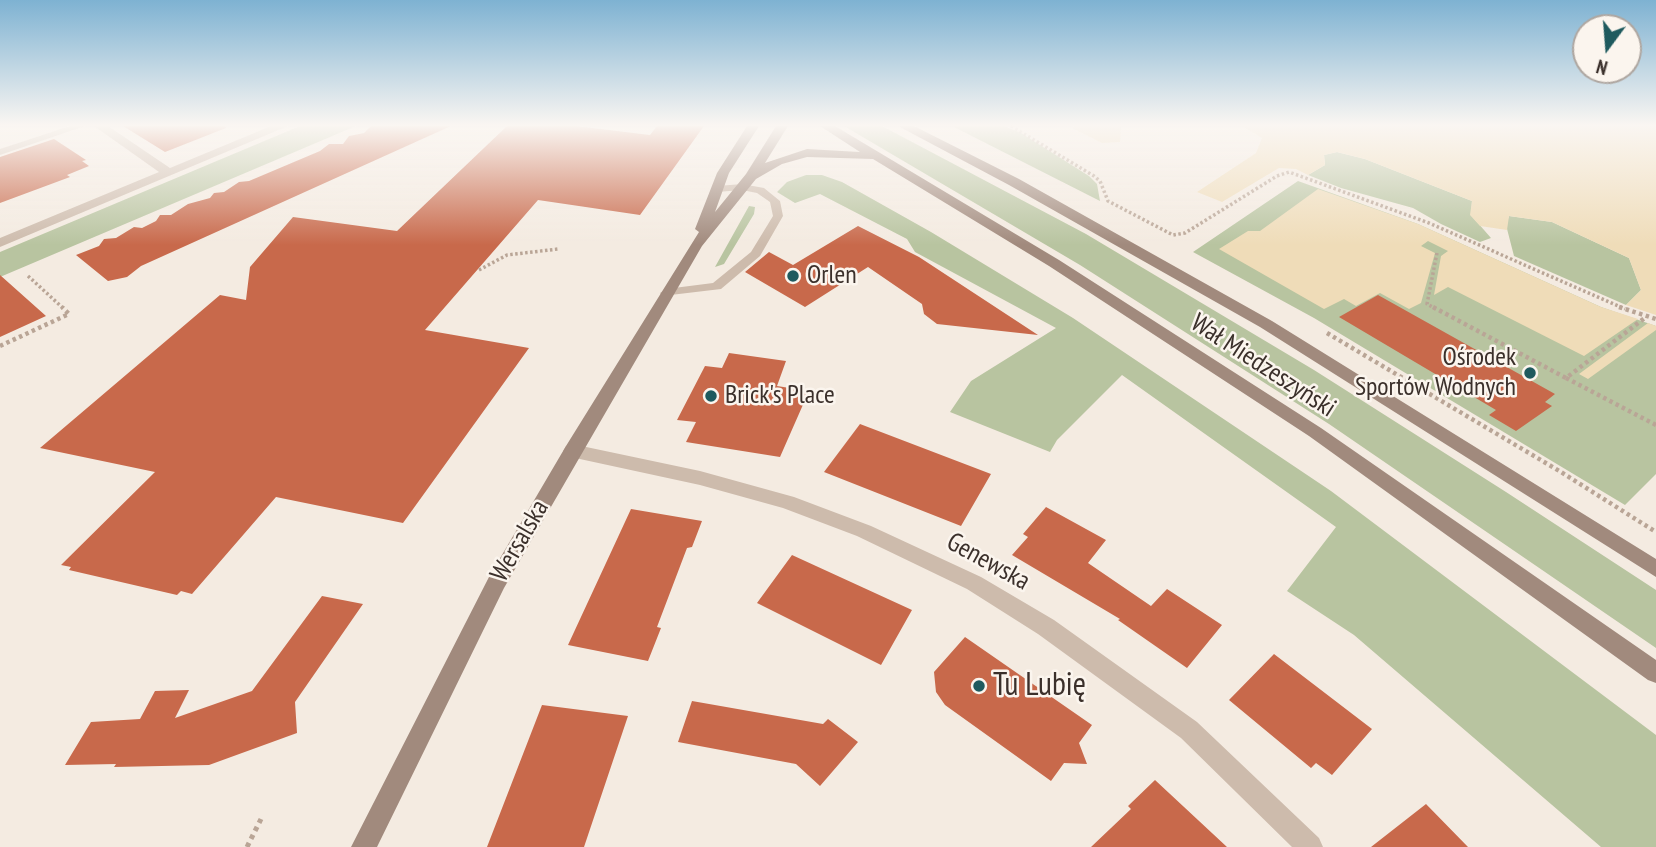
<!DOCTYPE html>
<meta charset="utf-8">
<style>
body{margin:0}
#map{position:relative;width:1656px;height:847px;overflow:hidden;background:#f4ebe1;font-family:"PT Sans Narrow",sans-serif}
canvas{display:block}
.north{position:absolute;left:1572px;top:14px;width:70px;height:70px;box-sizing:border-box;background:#fbf5ee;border:2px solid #aea6a0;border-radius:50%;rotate:196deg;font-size:19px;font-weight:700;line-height:28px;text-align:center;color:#3b302b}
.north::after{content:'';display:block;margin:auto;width:24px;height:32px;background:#1f5a5e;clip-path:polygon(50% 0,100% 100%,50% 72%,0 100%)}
</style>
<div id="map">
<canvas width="1656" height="847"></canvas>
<div class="north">N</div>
</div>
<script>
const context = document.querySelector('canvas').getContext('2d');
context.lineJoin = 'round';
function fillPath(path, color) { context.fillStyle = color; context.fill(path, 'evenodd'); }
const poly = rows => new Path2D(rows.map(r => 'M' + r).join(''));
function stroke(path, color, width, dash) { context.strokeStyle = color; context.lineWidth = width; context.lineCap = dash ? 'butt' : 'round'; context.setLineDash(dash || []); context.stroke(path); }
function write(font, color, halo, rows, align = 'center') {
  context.font = font + ' "PT Sans Narrow",sans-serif'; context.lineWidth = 5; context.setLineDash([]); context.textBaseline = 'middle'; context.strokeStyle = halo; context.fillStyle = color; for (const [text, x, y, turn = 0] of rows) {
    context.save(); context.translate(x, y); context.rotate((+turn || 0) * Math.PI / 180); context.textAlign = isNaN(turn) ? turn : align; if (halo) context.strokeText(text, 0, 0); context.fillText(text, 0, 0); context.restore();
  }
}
const green = poly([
 [300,126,356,126,0,277,0,252],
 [844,126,882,126,1086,234,1314,370,1506,492,1656,590,1656,648,1329,424,1080,265],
 [952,126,1004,126,1021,133,1089,176,1097,184,1100,201],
 [1337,152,1365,159,1472,201,1471,215,1491,238,1480,242,1441,224,1413,208,1341,188,1308,175,1325,165,1324,155],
 [806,175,822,175,842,182,931,232,1073,318,1331,491,1656,735,1656,847,1601,847,1354,635,1287,591,1336,527,1122,375,1057,440,1050,452,950,412,971,381,1056,328,915,252,907,239,820,194,795,203,777,192,787,182],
 [1298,181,1418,224,1601,307,1656,326,1656,474,1625,505,1314,318,1193,252],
 [749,206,755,207,754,214,724,264,715,267],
 [1509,216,1552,222,1629,258,1641,290,1626,305,1514,256,1506,225]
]);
const sand = poly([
 [1074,126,1121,126,1120,142,1102,143,1072,128],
 [1242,126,1656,126,1656,315,1626,305,1641,290,1629,258,1552,222,1509,216,1507,230,1480,226,1470,215,1472,201,1365,159,1337,152,1324,155,1325,165,1308,175,1296,169,1279,168,1222,202,1197,192,1256,153,1262,138],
 [1318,189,1418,224,1601,307,1638,319,1584,356,1448,287,1434,295,1441,256,1448,251,1428,241,1421,246,1435,253,1421,303,1409,309,1380,293,1356,306,1344,299,1324,309,1219,249,1248,231,1260,231],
 [1648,323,1656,326,1656,330,1588,379,1579,374]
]);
const building = poly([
 [123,126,225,126,226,128,165,152],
 [371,126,451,126,141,266,127,277,108,281,76,255,99,246,104,239,116,238,134,227,142,228,156,221,160,215,171,215,188,204,210,198,214,193,224,192,239,182,249,181,320,151,329,144,343,144,349,136,364,133],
 [507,126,576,126,650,135,657,126,704,126,640,215,538,200,425,330,529,348,403,523,276,497,192,594,181,591,177,595,69,570,71,567,61,565,155,472,40,448,220,295,246,300,250,267,293,217,397,231],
 [54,139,86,160,82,161,89,166,67,175,70,177,0,203,0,157],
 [858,226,919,257,1038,335,937,324,924,314,922,304,868,267,805,307,745,272,769,252,793,265],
 [0,275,46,316,0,337],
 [1378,295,1555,394,1545,402,1552,406,1516,431,1489,415,1496,410,1339,317],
 [729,353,786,361,777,386,809,391,780,457,686,442,696,422,677,420,705,366,722,368],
 [860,424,991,474,961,526,824,472],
 [1046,507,1106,540,1088,563,1151,606,1167,589,1222,625,1187,668,1118,620,1120,619,1012,555,1028,537,1023,534],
 [631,509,702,521,692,547,687,548,657,627,661,628,648,661,568,645],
 [792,555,912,610,881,665,757,603],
 [322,596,363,604,295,702,297,733,209,765,114,767,116,764,65,765,91,722,140,719,155,691,189,690,175,718,252,691],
 [965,637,1092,725,1079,743,1087,764,1064,763,1051,781,945,705,936,692,934,672],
 [1274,654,1372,729,1332,775,1316,763,1311,768,1229,700],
 [692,701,823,724,828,719,858,742,820,786,796,764,678,742],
 [542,705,628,716,584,847,487,847],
 [1155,780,1227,847,1091,847,1131,809,1128,806],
 [1426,804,1468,847,1371,847]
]);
const pathFar2 = poly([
 [1011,126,1094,176,1100,181,1108,201,1173,235,1185,233,1277,176,1289,172,1429,223,1625,309],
 [479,270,507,255,558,249],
 [28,276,64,309],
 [1436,309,1427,304,1437,253]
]);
const pathFar1 = poly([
 [1433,307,1566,378,1646,317],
 [1619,307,1656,319],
 [1327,333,1561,472,1656,532],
 [0,346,69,314,62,307],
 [1566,378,1656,425]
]);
const path = poly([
 [247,847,261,819]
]);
const lane = poly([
 [70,126,85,126,0,155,0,149,70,126],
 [742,184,764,188,780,201,783,216,760,256,721,289,662,296,660,293,666,289,713,283,751,252,773,216,770,202,757,193,742,190,717,192,712,189,717,186,742,184]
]);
const street = poly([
 [94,126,108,126,170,168,271,126,288,126,0,247,0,238,159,172,94,126],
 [572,444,700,471,794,497,871,526,981,577,1054,620,1197,722,1319,838,1323,847,1292,847,1181,738,1038,634,967,589,857,536,783,508,700,485,566,456,563,451,566,446,572,444]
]);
const secondary = poly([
 [747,126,759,126,729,173,715,212,746,174,776,126,788,126,765,163,807,149,860,152,820,126,835,126,1059,260,1321,428,1656,660,1656,683,1648,680,1309,436,1049,266,873,159,807,157,782,164,756,179,702,246,504,588,377,847,351,847,489,577,566,446,699,232,695,229,717,173,747,126],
 [898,126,914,126,1019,179,1272,321,1656,559,1656,577,1260,327,1009,185,898,126]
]);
const markers = [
 [793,276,7,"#1f5a5e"],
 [1530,373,7,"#1f5a5e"],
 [711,396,7,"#1f5a5e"],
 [979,686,7,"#1f5a5e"]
];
const poiNames = [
 ["Orlen",807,276],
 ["Ośrodek",1516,358,"right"],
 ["Sportów Wodnych",1516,388,"right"],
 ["Brick's Place",725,396]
];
const streetNames = [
 ["Wał Miedzeszyński",1263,366,33],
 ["Wersalska",520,541,-60],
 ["Genewska",988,562,29]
];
const nearPoinames = [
 ["Tu Lubię",993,686]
];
fillPath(green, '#b8c4a0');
fillPath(sand, '#efdcb8');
fillPath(building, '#c8694b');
stroke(pathFar2, '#b9a596', 3.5, [2.5, 2.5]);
stroke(pathFar1, '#b9a596', 4.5, [3.5, 3.5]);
stroke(path, '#b9a596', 5, [4.5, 4.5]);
fillPath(lane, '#cdbbac');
fillPath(street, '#cdbbac');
fillPath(secondary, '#a18a7d');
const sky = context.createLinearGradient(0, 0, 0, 245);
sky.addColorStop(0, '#7eb2d2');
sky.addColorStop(0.51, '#faf6f2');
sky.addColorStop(1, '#faf6f200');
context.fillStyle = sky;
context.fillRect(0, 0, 1656, 245);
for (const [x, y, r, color] of markers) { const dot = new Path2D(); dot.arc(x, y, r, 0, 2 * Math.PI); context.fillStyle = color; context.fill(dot); stroke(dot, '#fbf5ee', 2.5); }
write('26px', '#3b302b', '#fbf5ee', poiNames, 'left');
write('26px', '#3b302b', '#fbf5ee', streetNames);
write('32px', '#3b302b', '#fbf5ee', nearPoinames, 'left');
</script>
